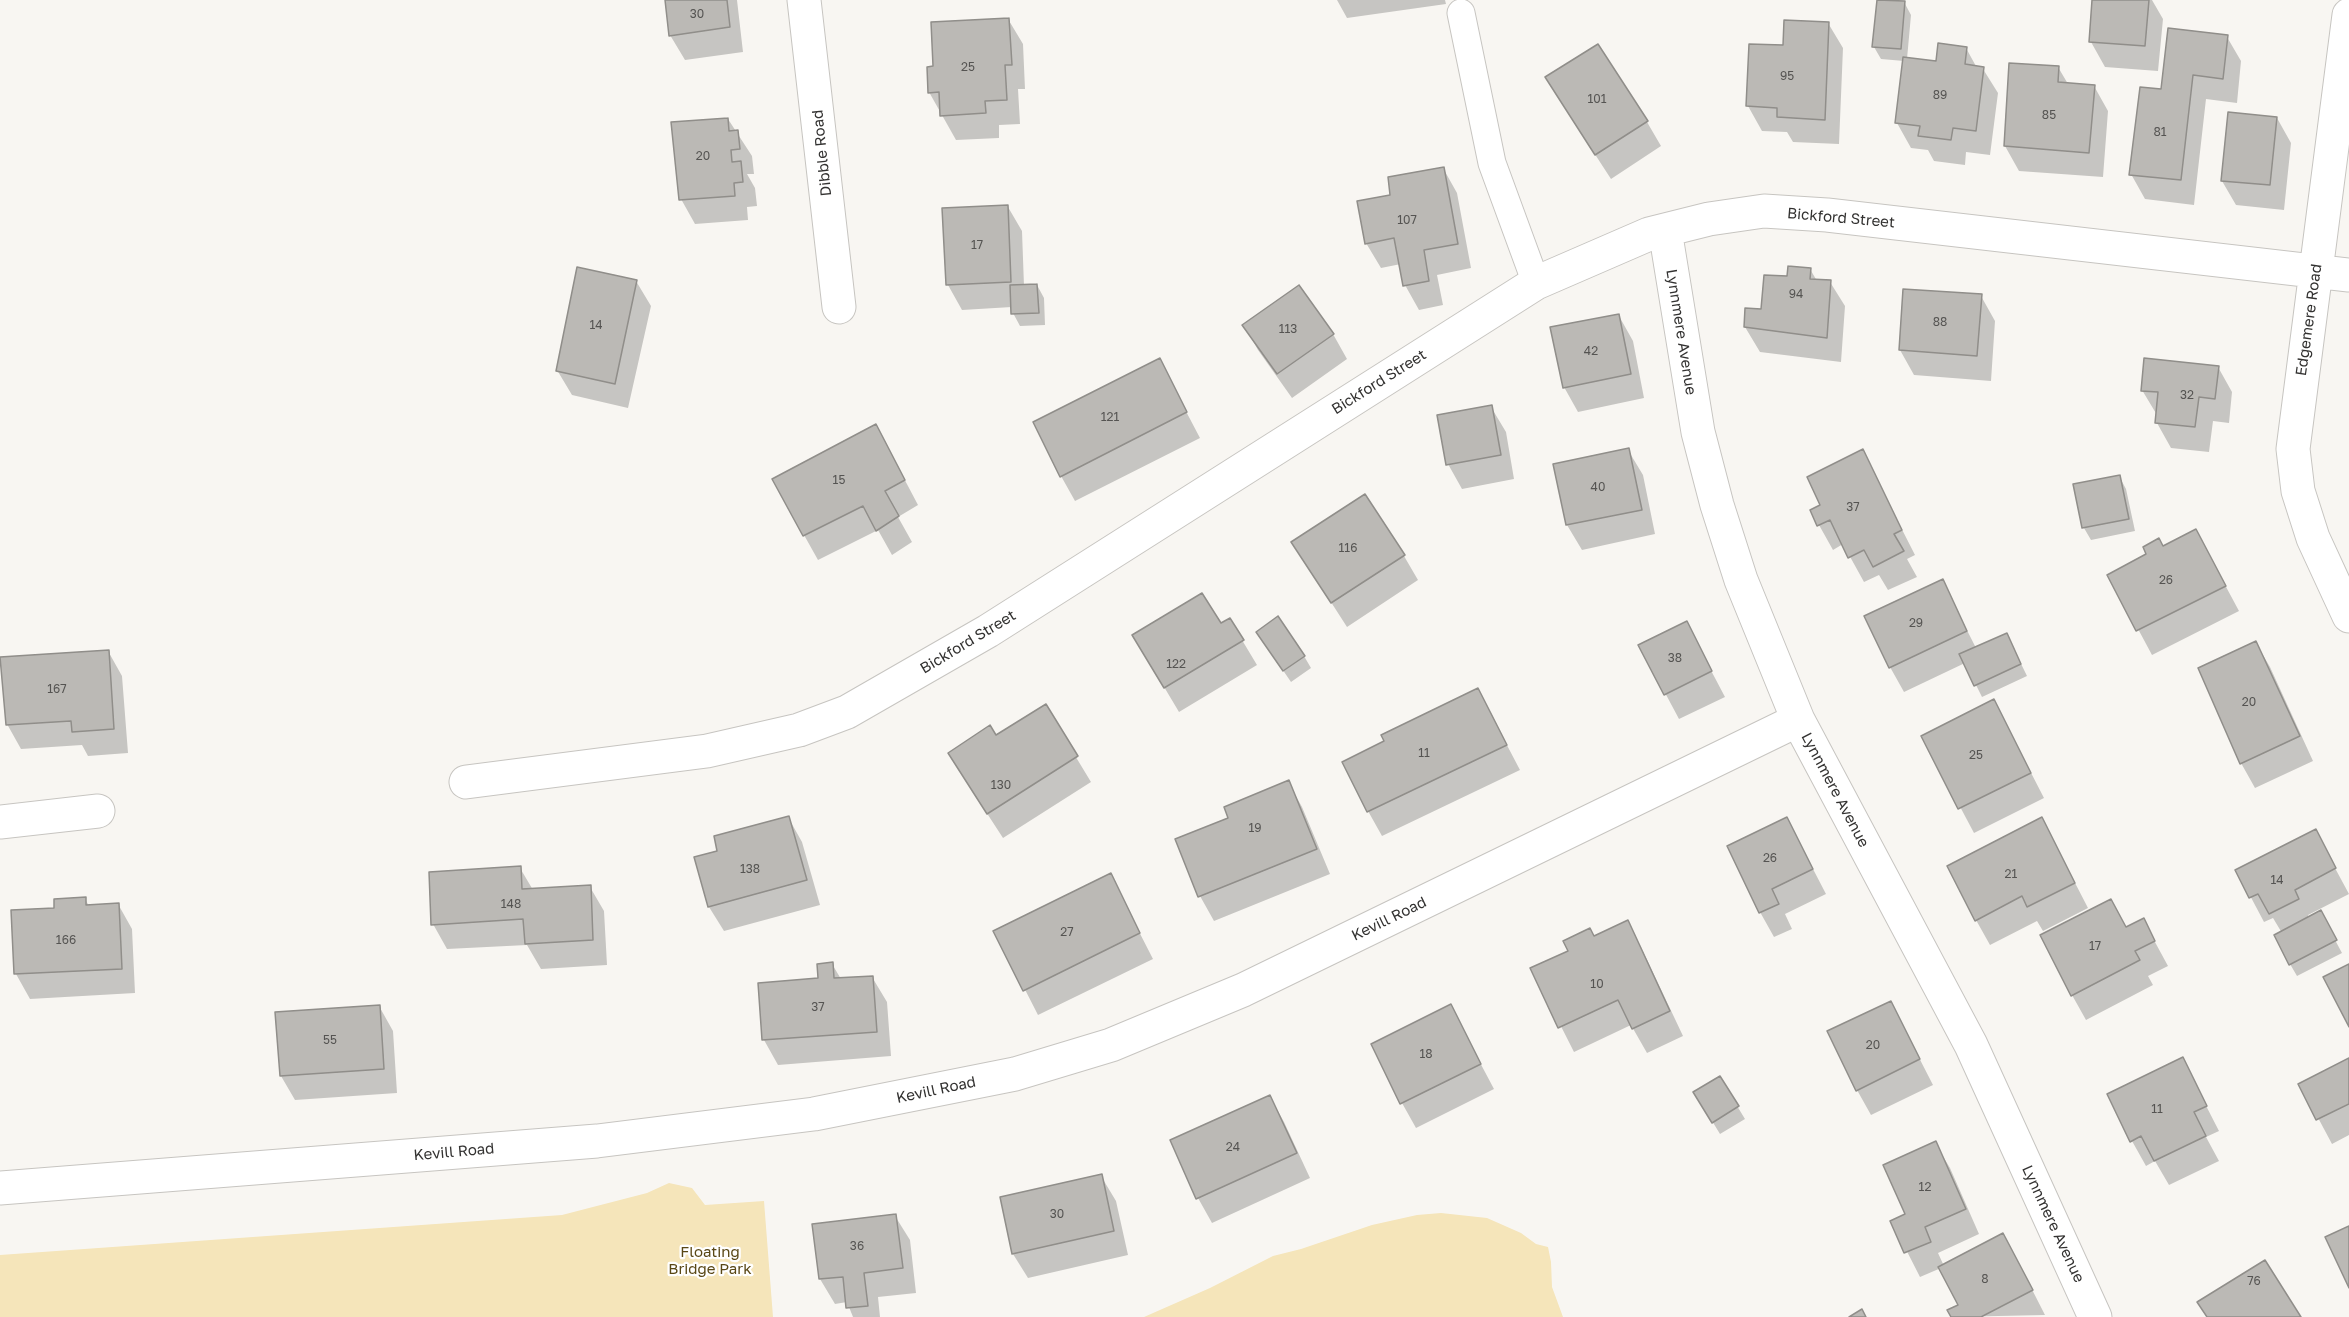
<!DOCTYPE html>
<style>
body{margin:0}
canvas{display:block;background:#f8f6f2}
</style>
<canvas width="2349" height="1317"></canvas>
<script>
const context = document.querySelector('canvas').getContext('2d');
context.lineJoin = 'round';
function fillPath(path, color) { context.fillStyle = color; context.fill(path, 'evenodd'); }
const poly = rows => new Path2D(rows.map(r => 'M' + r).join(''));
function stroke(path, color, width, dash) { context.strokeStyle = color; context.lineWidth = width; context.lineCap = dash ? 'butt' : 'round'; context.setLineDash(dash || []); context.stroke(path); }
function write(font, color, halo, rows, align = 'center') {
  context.font = font + ' "Golos Text",sans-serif'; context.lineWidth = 4.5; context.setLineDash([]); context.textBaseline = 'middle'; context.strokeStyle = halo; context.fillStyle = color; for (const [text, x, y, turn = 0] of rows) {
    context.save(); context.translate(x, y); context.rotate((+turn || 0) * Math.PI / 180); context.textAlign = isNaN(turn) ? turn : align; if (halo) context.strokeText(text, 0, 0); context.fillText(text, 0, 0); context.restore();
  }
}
const green = poly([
 [669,1183,692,1188,705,1205,764,1201,773,1317,0,1317,0,1255,562,1215,647,1193],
 [1441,1213,1487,1218,1521,1233,1536,1244,1548,1247,1551,1262,1552,1287,1563,1317,1144,1317,1210,1288,1273,1256,1301,1249,1372,1225,1417,1215]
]);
const shadow = poly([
 [666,0,737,0,743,52,685,60,670,35],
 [1337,0,1445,0,1446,4,1347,18],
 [1878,0,1904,2,1911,15,1907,59,1937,63,1966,48,1977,68,1983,69,1998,93,1990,155,1966,152,1965,165,1934,161,1928,150,1911,148,1897,123,1904,61,1881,59,1874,47],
 [2094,0,2152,0,2163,19,2158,71,2105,67,2091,42],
 [1008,19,1023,44,1025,89,1018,89,1020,124,999,125,999,138,956,140,929,92],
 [1828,23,1843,48,1839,144,1793,142,1787,132,1762,131,1748,106,1784,47],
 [2227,37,2241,61,2237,103,2206,99,2194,205,2145,199,2131,174,2162,91],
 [2058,67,2068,84,2094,86,2108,111,2103,177,2019,171,2005,146],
 [1561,102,1647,122,1661,146,1611,179],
 [2277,118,2291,143,2284,210,2236,205,2222,181],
 [728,119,752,156,754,174,747,174,755,188,757,206,747,207,748,220,695,224,681,199],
 [1443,168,1457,193,1471,268,1437,275,1443,305,1419,310,1405,285,1401,264,1381,268,1366,243,1392,196],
 [1008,207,1022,231,1024,286,1037,285,1044,298,1045,325,1020,326,1013,313,1012,307,962,310,948,285],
 [1810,269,1817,281,1830,282,1845,306,1841,362,1760,352,1745,327,1763,311,1788,278],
 [636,281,651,306,628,408,572,395,557,370],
 [1981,296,1995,321,1991,381,1914,375,1900,350],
 [1619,316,1633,341,1644,398,1578,412,1564,387],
 [1244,325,1333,334,1347,359,1292,398,1258,350],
 [1159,360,1200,438,1075,501,1061,476],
 [2218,367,2232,392,2229,423,2213,421,2209,452,2171,448,2157,423,2157,415,2142,390],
 [1491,407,1506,432,1514,479,1462,489,1448,464],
 [889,450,918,505,898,517,912,542,892,555,878,530,818,560,804,535],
 [1628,450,1643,475,1655,534,1582,550,1567,525,1555,465],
 [1862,451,1915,555,1907,559,1917,577,1888,590,1879,575,1864,582,1843,544,1833,550,1819,525],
 [2119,476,2126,489,2135,531,2091,540,2084,528,2075,486],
 [2196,531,2239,611,2152,655,2109,575],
 [1293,543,1404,556,1418,580,1347,627],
 [1942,581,1976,648,2007,635,2027,676,1982,697,1965,663,1904,692,1890,667],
 [1230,620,1257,665,1179,712,1148,660],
 [1686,623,1725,697,1679,719,1640,646],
 [2256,643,2270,667,2313,761,2255,788,2241,763],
 [1265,644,1304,656,1311,668,1291,682],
 [108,651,122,676,128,753,88,756,82,745,21,749,7,724],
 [1478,690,1520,770,1382,836,1368,811,1386,742],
 [1994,701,2044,798,1974,833,1923,737],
 [1045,706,1091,782,1003,838,964,778,996,737],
 [1288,782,1302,807,1330,874,1214,921,1200,896,1230,819],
 [788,817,802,842,820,905,724,931,709,907,719,852],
 [1787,819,1826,894,1785,914,1792,929,1774,937,1760,912],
 [2042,819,2088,908,2043,931,2037,921,1990,945,1976,920],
 [2315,831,2349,894,2308,915,2309,918,2320,912,2342,953,2297,976,2290,964,2282,933,2273,918,2264,922,2237,871],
 [520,868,533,890,590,887,604,911,607,965,541,969,527,945,447,949,433,924],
 [1110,875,1153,959,1038,1015,995,931],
 [85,899,89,906,118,904,132,929,135,993,30,999,16,974,55,909],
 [2143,920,2168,966,2148,976,2153,985,2086,1020,2072,995,2127,928],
 [1627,922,1641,947,1683,1036,1647,1053,1631,1025,1574,1052,1532,969],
 [832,964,841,979,872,977,887,1002,891,1056,778,1065,764,1040,760,984,819,980],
 [1891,1003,1933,1085,1871,1115,1857,1090],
 [379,1006,393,1031,397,1093,295,1100,281,1076],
 [1450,1006,1494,1089,1416,1128,1402,1103],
 [2182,1059,2219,1131,2206,1137,2219,1161,2169,1185,2155,1161,2146,1166,2132,1141],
 [2349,1059,2349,1135,2332,1144,2300,1084],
 [1720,1078,1745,1119,1720,1134,1695,1093],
 [1270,1097,1284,1122,1310,1178,1212,1223,1198,1198,1172,1141],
 [1935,1143,1950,1168,1979,1234,1938,1253,1944,1266,2017,1260,2045,1315,1952,1317,1960,1306,1941,1268,1920,1277,1892,1222,1907,1215],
 [1101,1176,1116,1201,1128,1255,1028,1278,1013,1254,1001,1198],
 [895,1216,910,1240,916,1293,878,1297,880,1317,853,1317,847,1302,835,1304,820,1279]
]);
const building = poly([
 [665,0,727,0,730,27,669,36,665,0],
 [1877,0,1905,1,1901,49,1872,47,1877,0],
 [2092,0,2149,0,2145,46,2089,42,2092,0],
 [1009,18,1012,65,1005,65,1007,100,985,101,986,113,940,116,939,92,928,93,927,67,933,66,931,22,1009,18],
 [1784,20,1829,22,1825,120,1777,117,1777,108,1746,106,1749,44,1783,45,1784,20],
 [2168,28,2228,35,2223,79,2193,75,2181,180,2129,175,2140,87,2161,89,2168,28],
 [1938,43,1967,47,1965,64,1984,67,1976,131,1953,128,1951,140,1918,136,1920,126,1895,123,1903,57,1936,61,1938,43],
 [1598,44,1648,121,1595,155,1545,77,1598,44],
 [2009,63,2059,66,2058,82,2095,85,2089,153,2004,146,2009,63],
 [2228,112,2277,117,2270,185,2221,181,2228,112],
 [728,118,729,131,738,130,740,149,731,150,732,162,741,161,743,182,734,183,735,196,679,200,671,122,728,118],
 [1444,167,1458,244,1424,250,1429,281,1403,286,1394,238,1365,244,1357,201,1390,195,1388,177,1444,167],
 [1008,205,1011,282,946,285,942,208,1008,205],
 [1788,266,1811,268,1810,279,1831,280,1827,338,1744,327,1745,308,1761,309,1764,275,1787,276,1788,266],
 [577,267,637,280,615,384,556,371,577,267],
 [1037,284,1039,313,1011,314,1010,285,1037,284],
 [1299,285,1334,334,1277,374,1242,325,1299,285],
 [1903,289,1982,294,1977,356,1899,350,1903,289],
 [1619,314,1631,374,1563,388,1550,327,1619,314],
 [1160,358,1187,412,1060,477,1033,422,1160,358],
 [2144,358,2219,366,2215,399,2199,397,2195,427,2155,423,2158,392,2141,391,2144,358],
 [1492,405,1501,455,1446,465,1437,415,1492,405],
 [876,424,905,480,885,491,899,516,876,531,863,506,803,536,772,479,876,424],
 [1629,448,1642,510,1566,525,1553,464,1629,448],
 [1863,449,1902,530,1894,534,1904,551,1873,567,1864,550,1848,558,1830,520,1817,526,1810,510,1820,505,1807,477,1863,449],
 [2120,475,2129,519,2082,528,2073,484,2120,475],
 [1365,494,1405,555,1331,603,1291,542,1365,494],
 [2196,529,2226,586,2136,631,2107,575,2146,554,2143,547,2159,538,2163,546,2196,529],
 [1943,579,1967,631,1889,668,1864,616,1943,579],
 [1202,593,1221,623,1230,618,1244,640,1164,688,1132,635,1202,593],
 [1278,616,1305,656,1283,671,1256,632,1278,616],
 [1687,621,1712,671,1664,695,1638,645,1687,621],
 [2007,633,2021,664,1974,686,1959,654,2007,633],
 [2256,641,2300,736,2240,764,2198,668,2256,641],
 [109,650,114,729,72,732,71,721,6,725,0,657,109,650],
 [1478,688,1507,745,1367,812,1342,762,1384,741,1381,735,1478,688],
 [1994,699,2031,773,1958,809,1921,736,1994,699],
 [1046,704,1078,756,987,814,948,753,990,725,996,735,1046,704],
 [1289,780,1317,849,1198,897,1175,839,1228,818,1224,807,1289,780],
 [789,816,807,880,708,907,694,857,717,851,714,836,789,816],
 [1787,817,1813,869,1772,889,1779,904,1759,913,1727,846,1787,817],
 [2042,817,2075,883,2027,907,2022,896,1975,921,1947,866,2042,817],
 [2316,829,2336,868,2295,890,2299,899,2269,914,2258,894,2249,898,2235,870,2316,829],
 [521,866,522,889,591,885,593,940,525,944,523,919,431,925,429,872,521,866],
 [1111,873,1140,933,1023,991,993,931,1111,873],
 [86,897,86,905,119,903,122,969,14,974,11,910,54,908,54,899,86,897],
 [2111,899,2126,927,2144,918,2155,941,2135,951,2140,960,2071,996,2040,935,2111,899],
 [2321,910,2337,940,2289,965,2274,935,2321,910],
 [1628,920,1670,1011,1632,1029,1618,1000,1558,1028,1530,968,1568,951,1563,941,1590,928,1594,936,1628,920],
 [833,962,834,978,873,976,877,1032,762,1040,758,983,818,978,817,964,833,962],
 [2349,964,2349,1027,2323,977,2349,964],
 [1891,1001,1920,1059,1856,1091,1827,1031,1891,1001],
 [1451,1004,1481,1064,1400,1104,1371,1044,1451,1004],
 [380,1005,384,1069,280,1076,275,1012,380,1005],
 [2183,1057,2207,1106,2194,1112,2206,1136,2154,1161,2141,1136,2130,1142,2107,1094,2183,1057],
 [2349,1058,2349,1104,2316,1120,2298,1084,2349,1058],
 [1720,1076,1739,1106,1712,1123,1693,1092,1720,1076],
 [1270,1095,1297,1153,1196,1199,1170,1140,1270,1095],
 [1936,1141,1966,1209,1925,1227,1931,1242,1904,1253,1890,1221,1905,1214,1883,1165,1936,1141],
 [1102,1174,1114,1231,1012,1254,1000,1197,1102,1174],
 [896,1214,903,1268,864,1273,868,1306,846,1308,843,1277,819,1279,812,1224,896,1214],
 [2349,1226,2349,1288,2325,1237,2349,1226],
 [2003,1233,2033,1290,1981,1317,1951,1317,1947,1310,1958,1305,1938,1267,2003,1233],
 [2265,1260,2301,1317,2207,1317,2197,1302,2265,1260],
 [1862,1309,1866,1317,1849,1317,1862,1309]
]);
const lane = poly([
 [1461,13,1492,163,1536,283]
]);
const street = poly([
 [804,0,839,307],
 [2349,15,2293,449,2298,491,2313,538,2349,616],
 [1665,230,1698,432,1717,505,1741,580,1798,720,1971,1045,2095,1317],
 [466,782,707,751,799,730,847,712,988,631,1536,283,1649,234,1709,219,1764,211,1827,215,2349,275],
 [0,822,98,811],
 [0,1188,597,1141,814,1114,1015,1074,1111,1045,1243,990,1798,720]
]);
const numberNames = [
 ["30",697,14],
 ["25",968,67],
 ["95",1787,76],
 ["89",1940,95],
 ["101",1597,99],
 ["85",2049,115],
 ["81",2160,132],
 ["20",703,156],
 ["107",1407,220],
 ["17",977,245],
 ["94",1796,294],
 ["88",1940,322],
 ["14",596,325],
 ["113",1288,329],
 ["42",1591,351],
 ["32",2187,395],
 ["121",1110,417],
 ["15",839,480],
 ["40",1598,487],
 ["37",1853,507],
 ["116",1348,548],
 ["26",2166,580],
 ["29",1916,623],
 ["38",1675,658],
 ["122",1176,664],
 ["167",57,689],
 ["20",2249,702],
 ["11",1424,753],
 ["25",1976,755],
 ["130",1001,785],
 ["19",1255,828],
 ["26",1770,858],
 ["138",750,869],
 ["21",2011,874],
 ["14",2277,880],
 ["148",511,904],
 ["27",1067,932],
 ["166",66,940],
 ["17",2095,946],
 ["10",1597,984],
 ["37",818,1007],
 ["55",330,1040],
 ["20",1873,1045],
 ["18",1426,1054],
 ["11",2157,1109],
 ["24",1233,1147],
 ["12",1925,1187],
 ["30",1057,1214],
 ["36",857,1246],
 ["8",1985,1279],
 ["76",2254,1281]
];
const streetNames = [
 ["Dibble Road",822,153,-96],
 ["Bickford Street",1841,218,5],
 ["Edgemere Road",2309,320,-82],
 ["Lynnmere Avenue",1681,332,81],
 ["Bickford Street",1379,382,-32],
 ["Bickford Street",968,642,-31],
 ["Lynnmere Avenue",1835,790,62],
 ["Kevill Road",1389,919,-26],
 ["Kevill Road",936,1090,-12],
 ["Kevill Road",454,1152,-5],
 ["Lynnmere Avenue",2053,1224,65]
];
const parkNames = [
 ["Floating",710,1252],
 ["Bridge Park",710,1269]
];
fillPath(green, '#f5e5ba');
fillPath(shadow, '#0003');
fillPath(building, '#bbb9b5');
stroke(building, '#908e8a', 1.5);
stroke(lane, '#c7c5c1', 29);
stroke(street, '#c7c5c1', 35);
stroke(lane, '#fff', 27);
stroke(street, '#fff', 33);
write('12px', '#555452', null, numberNames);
write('15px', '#333231', '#fff', streetNames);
write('15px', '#594715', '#fff', parkNames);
</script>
